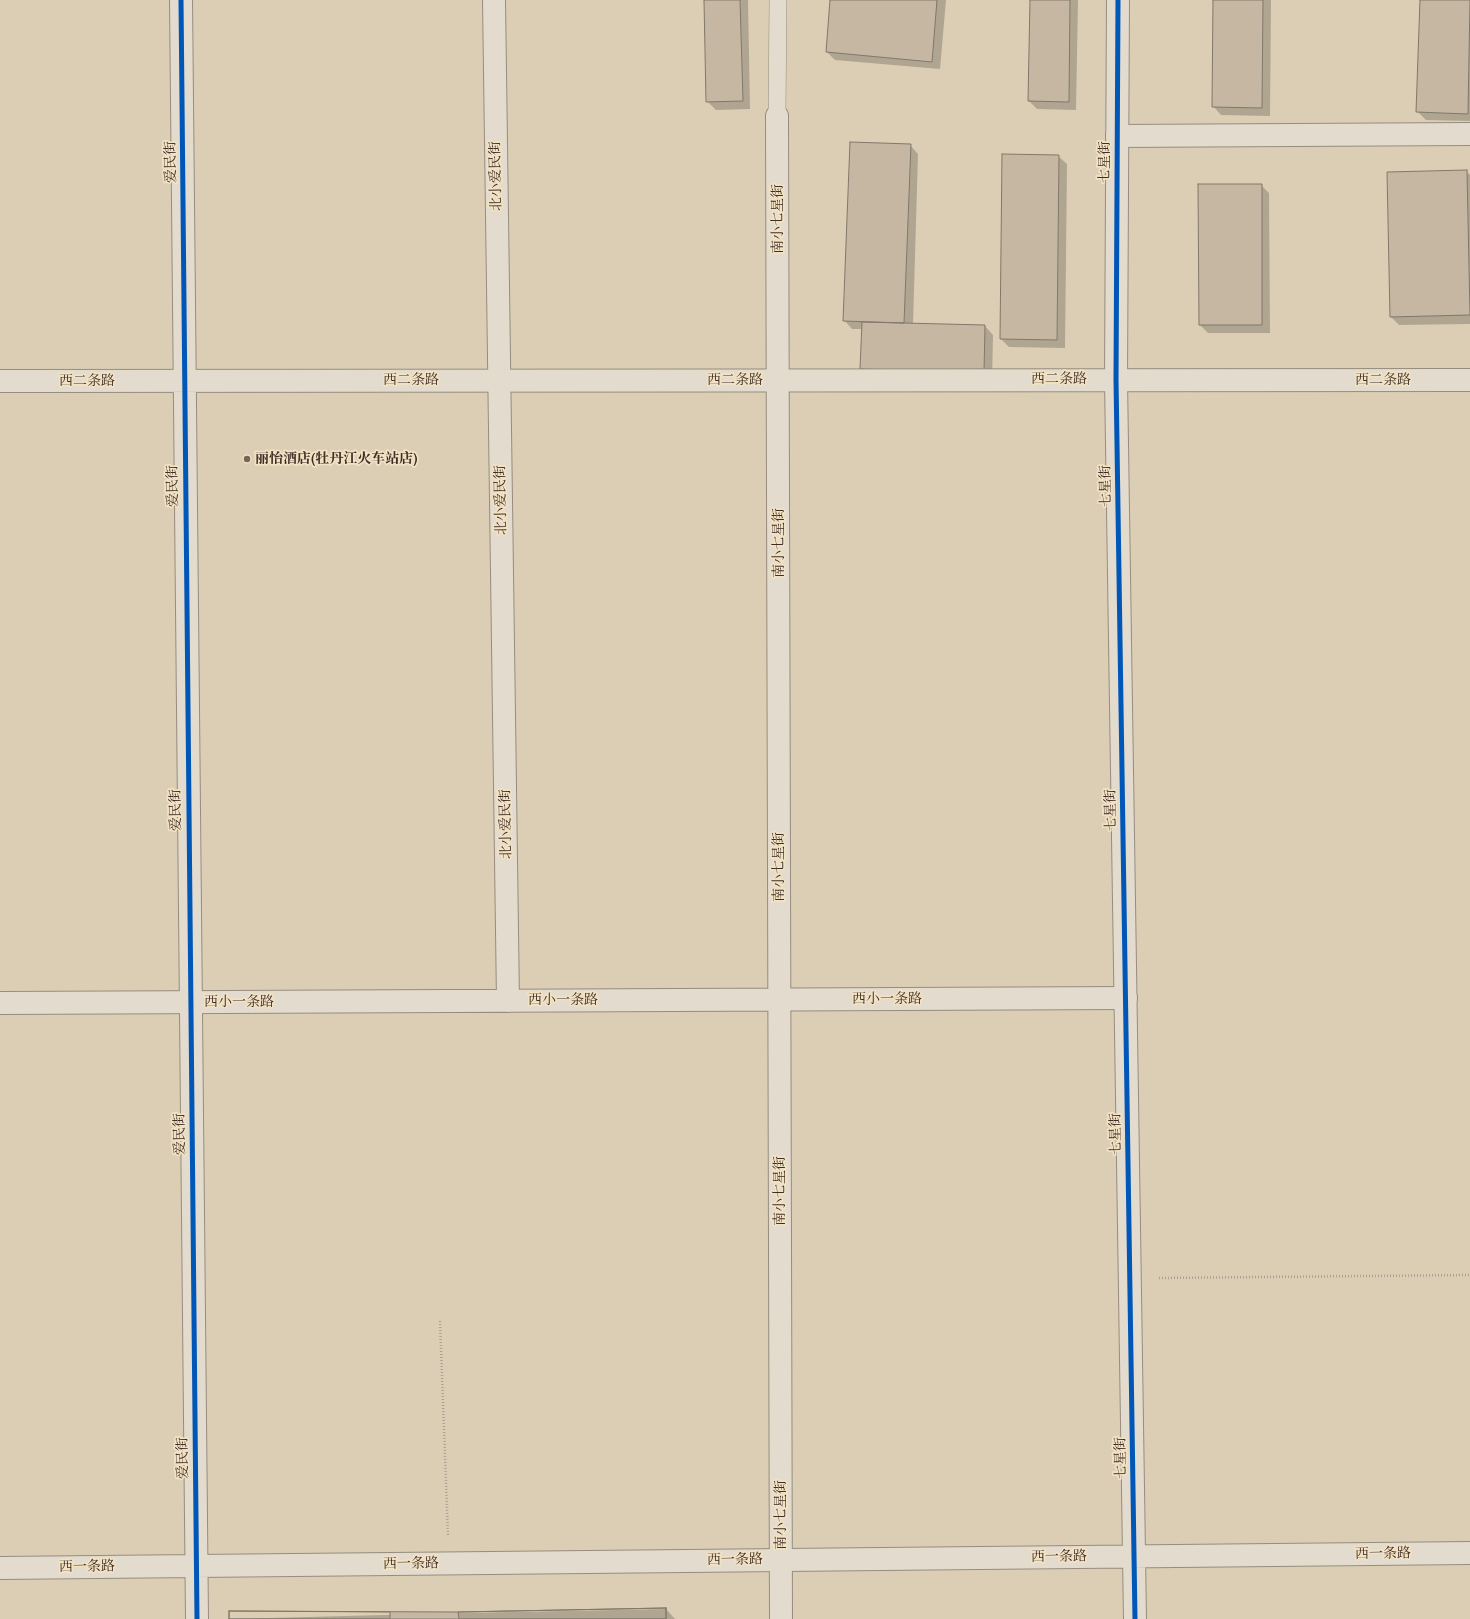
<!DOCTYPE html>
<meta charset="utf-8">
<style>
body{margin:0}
canvas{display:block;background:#dbceb4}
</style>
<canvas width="1470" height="1619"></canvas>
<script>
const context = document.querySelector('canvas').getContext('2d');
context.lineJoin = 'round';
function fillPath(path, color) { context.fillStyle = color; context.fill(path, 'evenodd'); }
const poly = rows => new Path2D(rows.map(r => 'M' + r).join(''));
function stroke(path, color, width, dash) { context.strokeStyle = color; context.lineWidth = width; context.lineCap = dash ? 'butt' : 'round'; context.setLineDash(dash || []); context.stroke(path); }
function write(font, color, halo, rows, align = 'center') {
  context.font = font + ' "EB Garamond","Noto Serif SC",serif'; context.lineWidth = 3.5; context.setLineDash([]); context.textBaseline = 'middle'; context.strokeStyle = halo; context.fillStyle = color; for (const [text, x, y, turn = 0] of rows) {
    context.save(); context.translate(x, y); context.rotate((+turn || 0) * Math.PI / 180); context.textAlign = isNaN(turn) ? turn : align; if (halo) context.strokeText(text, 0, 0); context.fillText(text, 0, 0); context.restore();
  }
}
const shadow = poly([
 [705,0,748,0,750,109,716,110,707,101],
 [831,0,946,0,940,69,835,60,827,52],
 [1031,0,1078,0,1076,110,1037,109,1029,101],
 [1214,0,1271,0,1270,116,1221,115,1213,106],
 [1421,0,1470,0,1470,121,1426,120,1417,111],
 [910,145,918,154,913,324,985,326,993,335,992,381,869,377,861,368,863,329,852,329,844,320],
 [1058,156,1067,164,1065,348,1009,347,1001,339],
 [1466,171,1470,175,1470,324,1399,325,1391,317],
 [1261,185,1269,193,1270,333,1208,333,1200,325],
 [666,1609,675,1619,230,1619,460,1613]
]);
const building = poly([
 [704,0,740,0,743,101,706,102,704,0],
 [830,0,937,0,932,62,826,52,830,0],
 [1030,0,1070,0,1069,102,1028,101,1030,0],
 [1213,0,1263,0,1262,108,1212,107,1213,0],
 [1420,0,1470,0,1468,114,1416,112,1420,0],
 [850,142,911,144,904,323,843,321,850,142],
 [1002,154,1059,155,1057,340,1000,339,1002,154],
 [1467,170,1470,315,1390,317,1387,172,1467,170],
 [1198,184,1262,184,1262,325,1199,325,1198,184],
 [862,322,985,325,984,373,860,369,862,322],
 [666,1608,666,1619,229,1619,229,1611,458,1612,666,1608],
 [666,1608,666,1619,459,1619,458,1612,666,1608],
 [229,1611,390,1612,390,1619,229,1619,229,1611]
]);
const path = poly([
 [1159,1278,1470,1275],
 [440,1321,448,1535]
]);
const service = poly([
 [777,116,778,0]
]);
const minor = poly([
 [494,0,508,1001],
 [777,116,781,1619],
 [1117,136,1470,134],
 [0,1003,1126,998]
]);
const tertiary = poly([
 [181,0,197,1619],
 [1118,0,1116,379,1135,1619],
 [0,381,1470,380],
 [0,1568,1470,1553]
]);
const cycleway = poly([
 [181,0,197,1619],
 [1118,0,1116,379,1135,1619]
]);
const markers = [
 [247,459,4,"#766558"]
];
const streetNames = [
 ["爱民街",171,162,-91],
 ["七星街",1105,162,-90],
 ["北小爱民街",496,176,-91],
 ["南小七星街",778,219,-90],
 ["西二条路",1059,379],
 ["西二条路",411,380],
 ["西二条路",735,380],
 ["西二条路",1383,380],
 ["西二条路",87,381],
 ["爱民街",173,486,-91],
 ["七星街",1106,486,-91],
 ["北小爱民街",501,500,-91],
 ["南小七星街",779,543,-90],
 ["爱民街",176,810,-91],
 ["七星街",1111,810,-91],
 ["北小爱民街",506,824,-91],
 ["南小七星街",779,867,-90],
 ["西小一条路",887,999],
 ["西小一条路",563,1000],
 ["西小一条路",239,1002],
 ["爱民街",180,1134,-91],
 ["七星街",1116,1134,-91],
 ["南小七星街",780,1191,-90],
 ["爱民街",183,1458,-91],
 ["七星街",1121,1458,-91],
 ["南小七星街",781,1515,-90],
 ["西一条路",1383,1554,-1],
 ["西一条路",1059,1557,-1],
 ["西一条路",735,1560,-1],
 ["西一条路",411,1564,-1],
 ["西一条路",87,1567,-1]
];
const poiNames = [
 ["丽怡酒店(牡丹江火车站店)",255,459]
];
fillPath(shadow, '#0003');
fillPath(building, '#c6b7a2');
stroke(building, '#81786a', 1);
stroke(service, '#978d7e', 18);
stroke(minor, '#978d7e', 24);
stroke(tertiary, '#978d7e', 24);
stroke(path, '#a8a196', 2.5, [1, 2]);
stroke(service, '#e2dbce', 17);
stroke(minor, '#e2dbce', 22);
stroke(tertiary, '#e2dbce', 22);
stroke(cycleway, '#0057b8', 5);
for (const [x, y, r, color] of markers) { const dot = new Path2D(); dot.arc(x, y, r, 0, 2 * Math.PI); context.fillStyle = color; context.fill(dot); stroke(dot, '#f2e2c4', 1.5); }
write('14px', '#402d26', '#f2e2c4', streetNames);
write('bold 14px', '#402d26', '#f2e2c4', poiNames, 'left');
</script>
